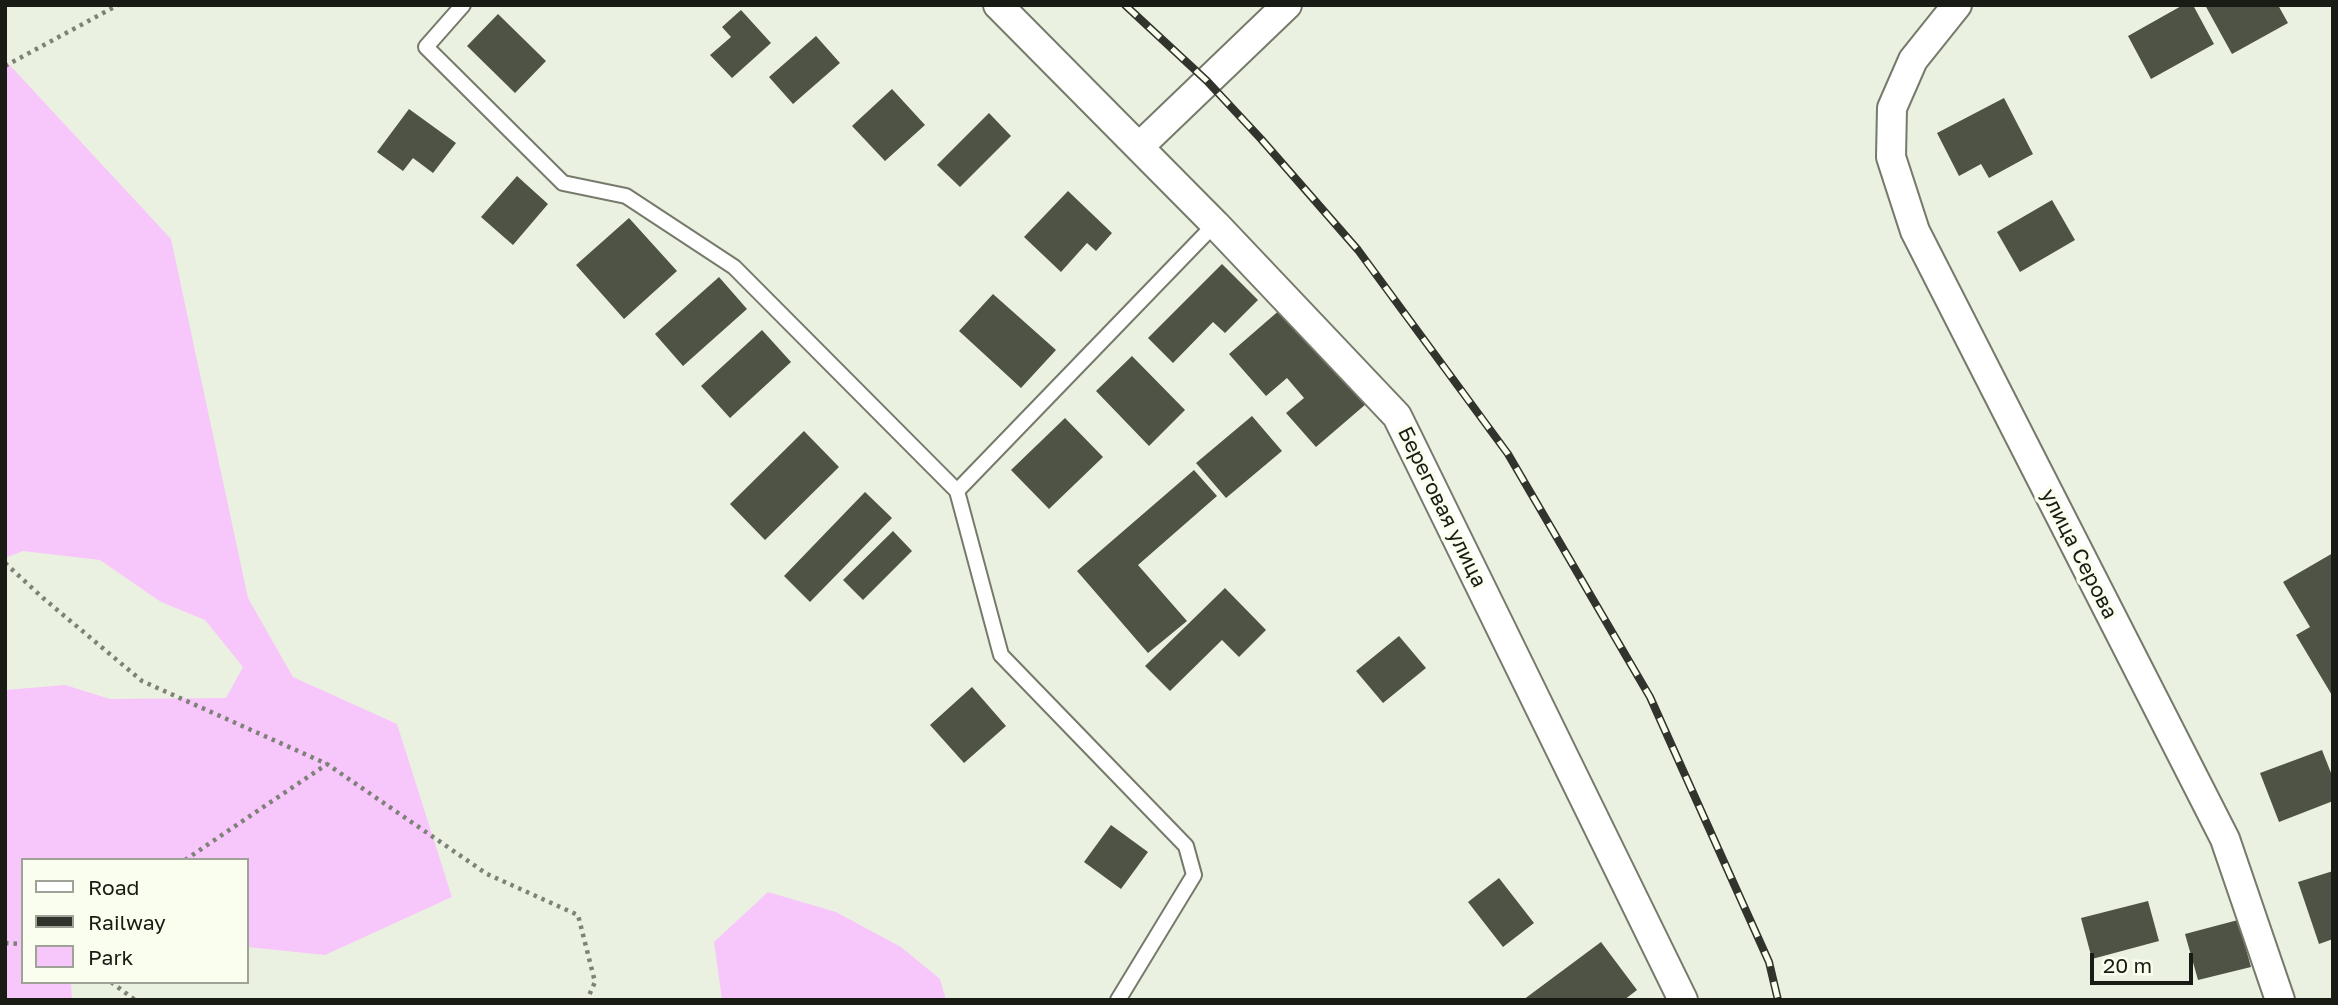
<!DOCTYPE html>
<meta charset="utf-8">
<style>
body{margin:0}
#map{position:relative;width:2338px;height:1005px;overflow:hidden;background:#ebf1e1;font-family:"Golos Text",sans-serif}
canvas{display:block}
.frame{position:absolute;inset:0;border:7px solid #191b15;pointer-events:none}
.legend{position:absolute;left:21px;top:858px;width:228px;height:126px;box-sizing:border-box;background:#f9feee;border:2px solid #9fa397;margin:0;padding:9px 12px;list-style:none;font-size:21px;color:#191b15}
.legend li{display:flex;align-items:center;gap:14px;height:35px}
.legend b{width:35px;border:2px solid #9fa397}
.scale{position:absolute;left:2090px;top:953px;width:103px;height:32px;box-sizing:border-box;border:4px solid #191b15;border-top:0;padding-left:9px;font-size:21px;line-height:24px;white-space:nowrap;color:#191b15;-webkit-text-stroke:5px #f9feee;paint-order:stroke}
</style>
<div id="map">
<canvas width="2338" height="1005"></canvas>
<div class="frame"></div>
<ul class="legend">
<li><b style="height:9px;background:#fff"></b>Road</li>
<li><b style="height:9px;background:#31342c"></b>Railway</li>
<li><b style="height:19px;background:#f7c7fb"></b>Park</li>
</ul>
<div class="scale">20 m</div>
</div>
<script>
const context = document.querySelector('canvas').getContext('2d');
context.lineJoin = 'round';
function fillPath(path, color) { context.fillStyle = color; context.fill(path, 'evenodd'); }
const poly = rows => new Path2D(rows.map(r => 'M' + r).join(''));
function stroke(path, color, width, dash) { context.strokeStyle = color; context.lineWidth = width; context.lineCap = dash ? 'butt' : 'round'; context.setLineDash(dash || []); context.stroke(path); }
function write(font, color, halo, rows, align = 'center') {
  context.font = font + ' "Golos Text",sans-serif'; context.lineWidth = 7; context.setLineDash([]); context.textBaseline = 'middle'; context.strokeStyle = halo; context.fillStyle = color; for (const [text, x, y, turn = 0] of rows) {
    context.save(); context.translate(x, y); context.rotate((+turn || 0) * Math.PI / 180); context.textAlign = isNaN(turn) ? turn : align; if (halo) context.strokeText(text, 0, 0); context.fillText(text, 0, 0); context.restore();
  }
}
const green = poly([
 [5,60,171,239,248,598,293,677,397,724,452,897,325,955,247,947,247,860,23,860,23,982,71,982,72,1000,5,1000,5,690,65,685,110,699,226,698,243,667,205,620,161,602,100,560,23,551,5,558],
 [768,892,836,912,901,947,940,979,946,1000,722,1000,714,942]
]);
const building = poly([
 [2183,5,2193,5,2214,44,2151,79,2128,36],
 [2205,5,2278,5,2288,23,2232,54],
 [741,10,771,43,732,78,710,55,731,37,722,27],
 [498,14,546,61,515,93,467,46],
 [816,36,840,63,793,104,769,77],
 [892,89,925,125,885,161,852,126],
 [2004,98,2033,154,1989,178,1981,164,1959,176,1937,133],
 [409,109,456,143,433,173,413,158,403,171,377,152],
 [989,113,1011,136,960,187,937,165],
 [517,176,548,204,513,245,481,217],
 [1068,191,1112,233,1096,251,1087,243,1061,272,1024,237],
 [2052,200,2075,240,2020,272,1997,232],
 [629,218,677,271,624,319,576,265],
 [1222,264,1258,300,1225,333,1213,322,1173,363,1148,338],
 [719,277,747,309,683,366,655,334],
 [993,294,1056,350,1021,388,959,331],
 [1282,308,1366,404,1316,447,1286,413,1304,398,1287,378,1266,396,1229,354],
 [762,330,791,362,730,418,701,386],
 [1132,356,1185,410,1149,446,1096,391],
 [1252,416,1282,451,1226,498,1196,463],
 [1065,418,1103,457,1049,509,1011,470],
 [804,431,839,467,765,540,730,504],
 [1194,470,1217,496,1138,565,1187,621,1148,653,1077,571],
 [865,492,892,518,810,602,784,576],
 [893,531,912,551,863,600,843,580],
 [2333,553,2333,697,2296,635,2310,627,2283,582],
 [1225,588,1266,630,1239,657,1222,640,1170,691,1145,666],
 [1399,636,1426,668,1383,703,1356,671],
 [972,687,1006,726,964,763,930,725],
 [2322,750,2333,778,2333,801,2279,822,2260,773],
 [1111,825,1148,852,1121,889,1084,862],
 [2333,871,2333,939,2319,944,2298,882],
 [1499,878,1534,923,1503,947,1468,902],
 [2148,901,2159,941,2092,959,2081,918],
 [2238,920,2251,967,2198,980,2185,934],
 [1601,942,1637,990,1624,1000,1523,1000]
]);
const path = poly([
 [5,66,118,5],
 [5,563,43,598,142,681,327,764,487,874,578,915,595,982,587,1000],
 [185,860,327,764],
 [5,943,23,944],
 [111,982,135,1000]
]);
const service = poly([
 [463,5,426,47,563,183,626,196,734,267,957,491,1001,655,1186,846,1194,875,1118,1000],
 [957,491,1215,224]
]);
const minor = poly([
 [998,5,1215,224,1397,416,1683,1000],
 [1957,5,1913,60,1892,108,1891,157,1915,231,2225,839,2280,1000],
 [1139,147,1287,5]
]);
const rail = poly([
 [1125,5,1207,81,1261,139,1358,250,1508,454,1650,697,1769,962,1778,1000]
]);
const streetNames = [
 ["Береговая улица",1442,507,64],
 ["улица Серова",2079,554,63]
];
fillPath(green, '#f7c7fb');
fillPath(building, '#4e5345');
stroke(service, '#757a6b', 18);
stroke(minor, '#757a6b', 32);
stroke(path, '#7d8177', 4.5, [3.5, 5]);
stroke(service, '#fff', 14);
stroke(minor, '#fff', 28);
stroke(rail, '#31342c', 8);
stroke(rail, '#f9feee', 5, [16]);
write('21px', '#191b15', '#f9feee', streetNames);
</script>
